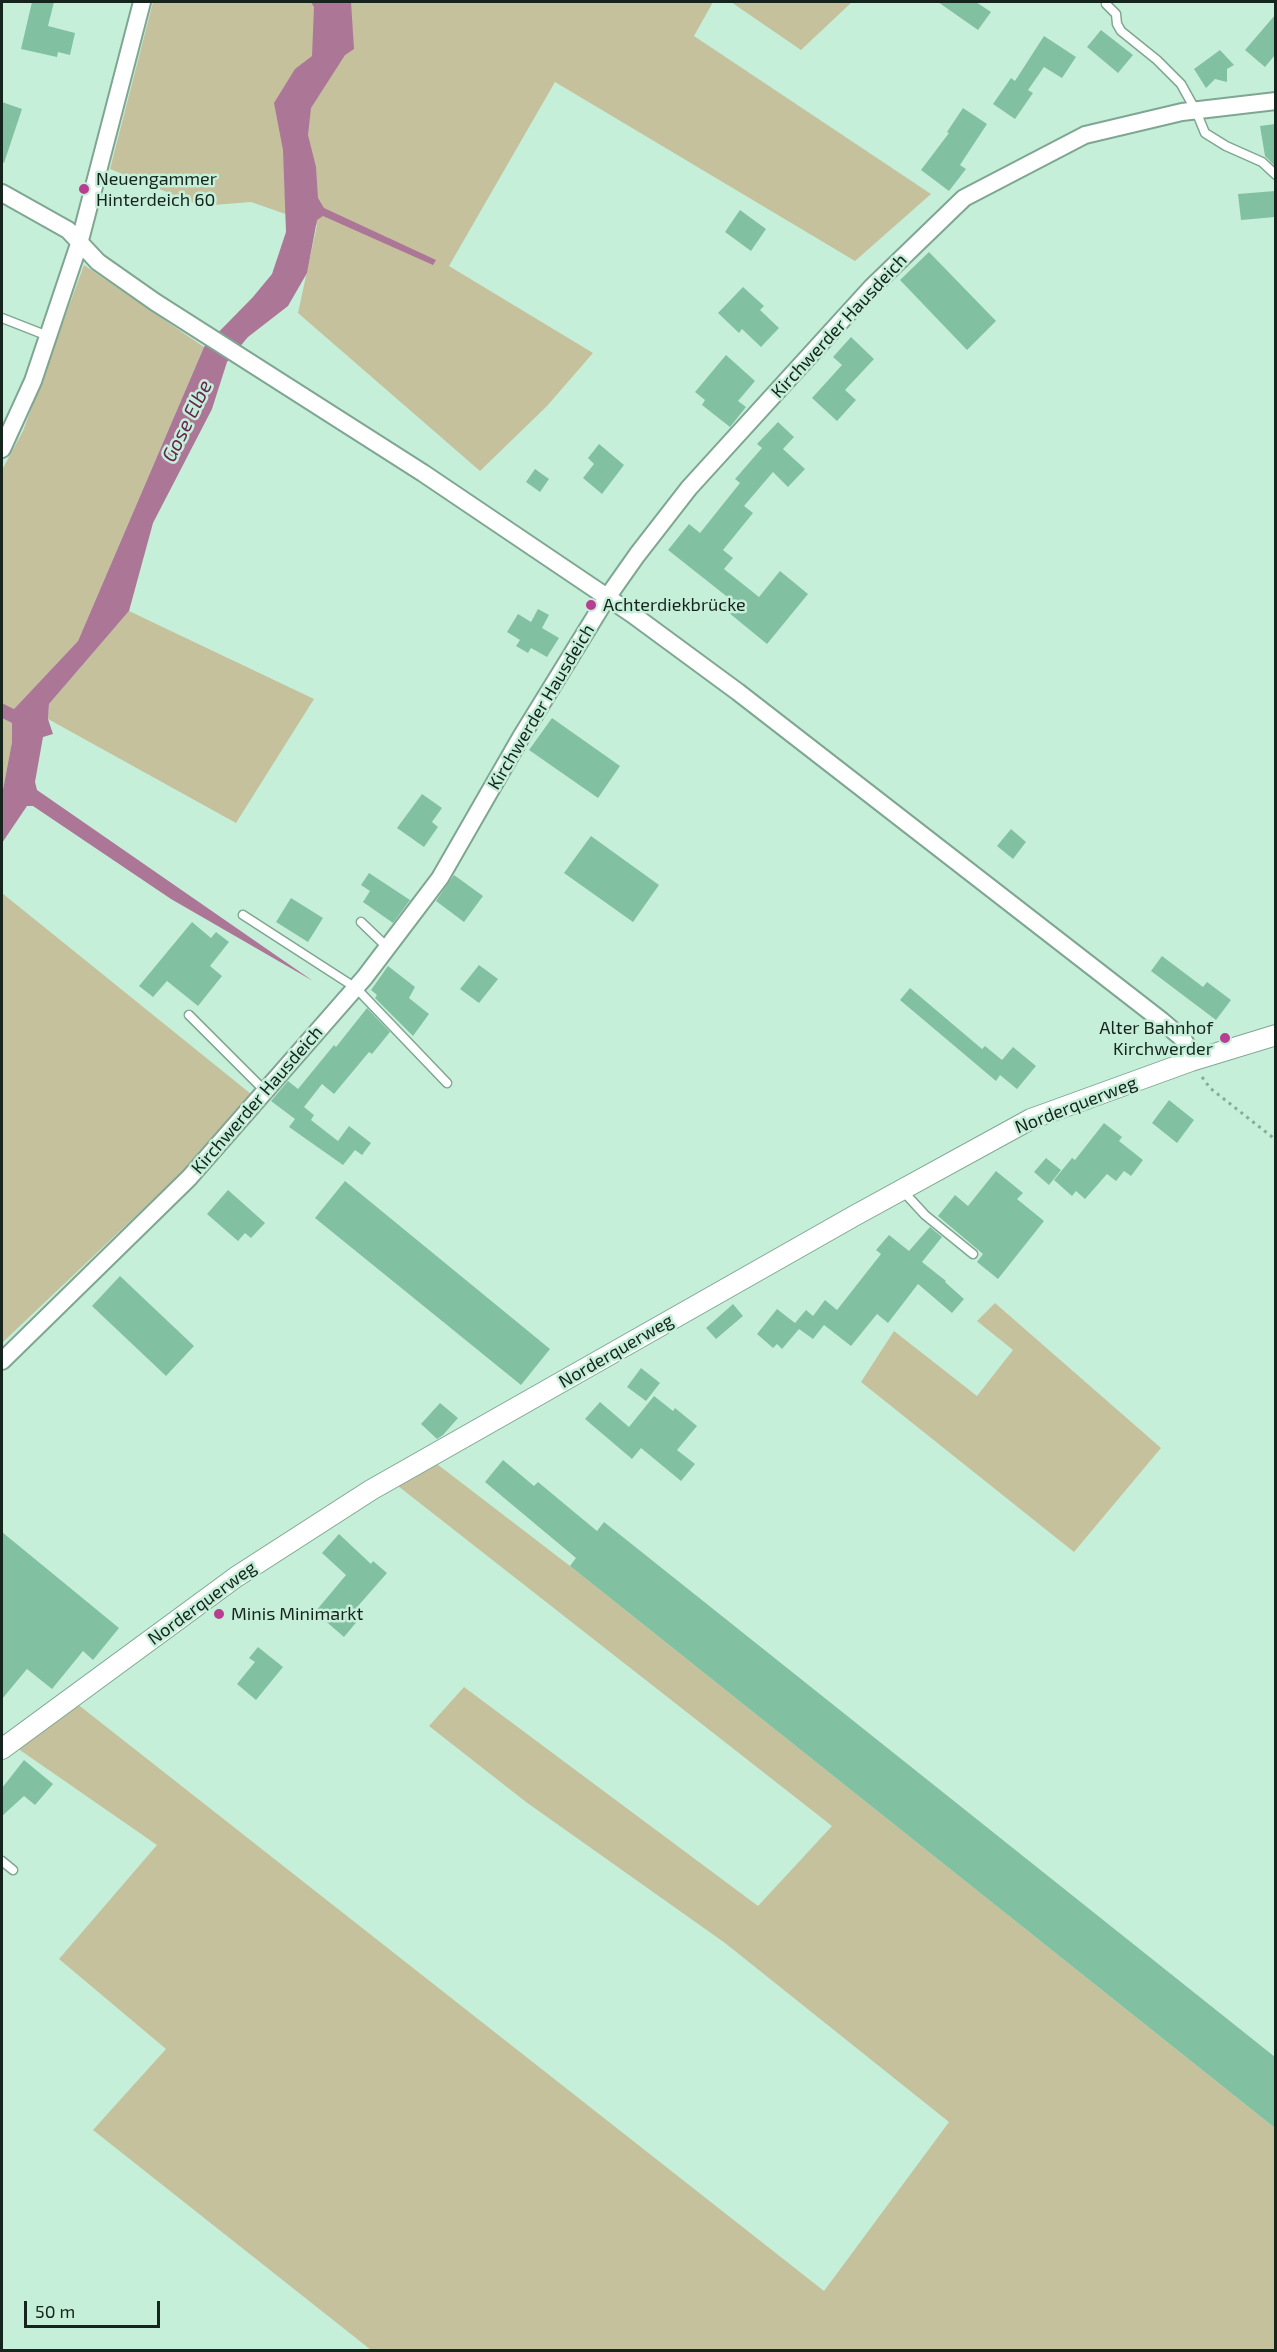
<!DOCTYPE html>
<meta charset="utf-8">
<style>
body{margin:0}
#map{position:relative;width:1277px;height:2352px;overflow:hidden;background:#c6efd9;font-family:"Exo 2",sans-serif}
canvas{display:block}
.frame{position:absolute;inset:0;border:3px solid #15241d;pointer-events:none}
.scale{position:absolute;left:24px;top:2301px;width:136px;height:27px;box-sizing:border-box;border:3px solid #15241d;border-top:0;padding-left:8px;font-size:18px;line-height:21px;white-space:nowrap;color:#15241d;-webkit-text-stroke:4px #c6efd9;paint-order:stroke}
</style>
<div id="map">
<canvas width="1277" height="2352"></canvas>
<div class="frame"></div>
<div class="scale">50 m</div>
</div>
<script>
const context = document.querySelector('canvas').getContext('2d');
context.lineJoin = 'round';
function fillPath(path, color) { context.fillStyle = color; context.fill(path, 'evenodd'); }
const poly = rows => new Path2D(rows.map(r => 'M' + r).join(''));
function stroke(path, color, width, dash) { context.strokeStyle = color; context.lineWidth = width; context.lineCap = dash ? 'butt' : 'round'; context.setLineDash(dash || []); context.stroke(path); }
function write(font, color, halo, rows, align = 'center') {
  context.font = font + ' "Exo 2",sans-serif'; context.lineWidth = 5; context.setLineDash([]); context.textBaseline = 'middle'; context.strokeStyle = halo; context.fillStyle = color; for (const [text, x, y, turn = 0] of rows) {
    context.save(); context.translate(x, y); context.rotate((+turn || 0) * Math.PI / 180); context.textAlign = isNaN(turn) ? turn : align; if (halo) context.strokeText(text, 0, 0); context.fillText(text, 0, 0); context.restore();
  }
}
const green = poly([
 [153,2,713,2,694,36,931,194,855,261,555,82,449,266,593,353,547,406,480,471,298,313,317,225,251,202,201,206,110,169],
 [731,2,852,2,801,50],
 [84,265,204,347,78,641,14,709,2,703,2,470,23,431],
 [129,611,314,699,236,823,48,719,49,704],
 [2,718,12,723,12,742,2,795],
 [2,893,251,1094,183,1171,2,1343],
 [995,1303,1161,1448,1074,1552,861,1382,894,1331,977,1396,1013,1350,977,1321],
 [437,1464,570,1566,1275,2128,1275,2350,371,2350,93,2130,166,2049,59,1959,157,1845,17,1748,76,1703,824,2291,949,2122,725,1943,526,1802,429,1726,464,1687,758,1906,832,1826,398,1486]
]);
const water = poly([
 [311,2,351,2,354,49,345,55,311,108,308,135,316,167,318,198,324,208,436,260,433,265,323,216,317,220,307,273,288,306,248,337,227,362,212,409,153,523,129,611,49,704,48,719,53,734,43,737,35,782,37,790,313,981,171,899,33,806,27,806,2,843,2,795,12,742,12,723,2,718,2,703,14,709,78,641,204,347,253,297,272,274,286,232,283,150,274,103,295,69,312,56,314,7]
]);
const building = poly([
 [32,2,54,2,48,26,75,33,70,55,58,52,57,57,21,49],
 [938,2,976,2,991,12,978,30],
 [1275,15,1275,55,1265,67,1245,50],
 [1101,30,1133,55,1118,73,1087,47],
 [1044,36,1076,57,1062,78,1044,67,1028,90,1033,93,1015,119,993,104,1011,78,1015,81],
 [1220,50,1234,65,1227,69,1227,82,1215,79,1206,88,1194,69],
 [2,102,22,109,4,163,2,162],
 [963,108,987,124,960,165,966,169,949,191,921,170,949,133,947,132],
 [1275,124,1275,166,1265,156,1260,126],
 [1275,191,1275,217,1241,220,1238,194],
 [740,210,766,229,751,251,725,232],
 [929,252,996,321,967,350,900,280],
 [743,287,764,306,760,310,779,328,761,347,742,329,739,333,718,313],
 [851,337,874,359,845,390,856,400,837,421,812,398,842,365,833,357],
 [726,355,755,381,738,401,746,407,730,427,702,405,705,400,695,392],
 [778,422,794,437,783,449,805,469,788,487,773,472,744,506,753,513,723,550,733,558,724,569,759,597,780,571,808,594,767,644,723,608,730,599,668,550,689,524,700,533,740,483,735,479,762,448,757,444],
 [599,444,624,465,602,494,583,478,594,464,588,458],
 [535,469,549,479,540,492,526,482],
 [538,609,549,615,542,628,559,638,547,657,531,648,528,653,516,646,520,640,507,632,518,614,531,622],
 [552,718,620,766,598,798,529,750],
 [422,794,442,808,432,822,438,827,424,847,397,828],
 [1011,829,1026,842,1013,859,997,846],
 [591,836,659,885,633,922,564,873],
 [369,873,410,900,393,923,363,902,370,891,361,885],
 [454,875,483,896,464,922,436,901],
 [291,898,323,918,308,942,276,922],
 [192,922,211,938,216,932,229,942,210,966,222,976,198,1006,167,981,153,997,139,986],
 [1162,956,1203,987,1207,982,1231,1000,1216,1020,1151,971],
 [479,965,498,979,479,1003,460,989],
 [388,966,415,987,409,998,429,1014,413,1036,375,998,377,995,371,990],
 [910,988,982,1049,985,1046,1002,1060,1013,1047,1036,1066,1017,1089,1000,1075,996,1081,900,1000],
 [367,1008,390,1032,372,1054,369,1052,334,1094,322,1084,304,1107,314,1115,311,1120,338,1141,349,1126,371,1143,362,1155,355,1150,343,1165,289,1127,295,1119,271,1101,288,1081,298,1089,334,1045,336,1047],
 [1169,1100,1194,1120,1177,1143,1152,1123],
 [1104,1123,1122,1137,1119,1141,1143,1160,1131,1176,1124,1171,1116,1181,1107,1174,1085,1199,1076,1191,1072,1196,1054,1180,1072,1158,1075,1160],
 [1046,1158,1061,1170,1049,1185,1034,1172],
 [996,1171,1023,1193,1017,1199,1044,1221,998,1279,977,1262,983,1254,938,1216,955,1195,968,1206],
 [345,1181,550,1349,521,1385,315,1218],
 [228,1190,265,1223,251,1238,245,1233,238,1241,207,1214],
 [930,1227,942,1237,922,1262,946,1281,945,1282,964,1299,952,1313,918,1284,888,1323,877,1314,851,1346,824,1325,813,1339,799,1329,782,1349,777,1344,773,1348,757,1334,777,1309,795,1323,806,1310,813,1316,825,1300,837,1310,881,1254,876,1250,889,1235,909,1251],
 [120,1276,194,1346,166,1376,92,1306],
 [733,1304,743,1316,716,1339,706,1328],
 [641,1368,660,1383,646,1401,627,1387],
 [654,1396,673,1411,675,1408,697,1426,677,1450,695,1464,681,1481,641,1448,632,1459,585,1419,600,1402,629,1427],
 [440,1403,458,1418,443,1435,437,1439,421,1424],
 [503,1460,534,1486,538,1482,597,1531,604,1522,1275,2057,1275,2128,570,1566,576,1558,485,1482],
 [2,1532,119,1628,93,1660,83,1651,52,1689,27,1669,2,1699],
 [339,1534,371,1564,373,1561,387,1573,358,1606,365,1612,344,1637,315,1612,346,1575,322,1553],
 [258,1647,283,1667,256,1700,237,1684,255,1662,249,1658],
 [24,1760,53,1784,35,1805,24,1796,2,1816,2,1788]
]);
const path = poly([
 [1202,1077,1210,1088,1276,1140]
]);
const service = poly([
 [1106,4,1116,14,1117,24,1121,31,1157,60,1181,84,1196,111,1205,133,1226,146,1262,162,1276,175],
 [2,318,48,336],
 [243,915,356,988,447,1083],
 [361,922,387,947],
 [189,1015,265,1091],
 [902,1190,925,1215,973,1254],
 [2,1861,13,1870]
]);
const minor = poly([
 [2,193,68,230,98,262,155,302,423,473,632,614,738,692,1162,1021,1183,1039,1189,1049,1191,1061],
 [2,449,33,381,79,244,142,2],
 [2,1361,189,1178,365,977,440,878,521,737,606,599,637,555,689,488,872,287,964,198,1085,135,1182,112,1276,101]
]);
const tertiary = poly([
 [2,1749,236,1577,371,1490,854,1216,1031,1119,1191,1061,1276,1035]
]);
const markers = [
 [84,189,6,"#b83e92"],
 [591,605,6,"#b83e92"],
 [1225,1038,6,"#b83e92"],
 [219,1614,6,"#b83e92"]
];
const poiNames = [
 ["Neuengammer",96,179],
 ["Hinterdeich 60",96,200],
 ["Achterdiekbrücke",603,605],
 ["Alter Bahnhof",1213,1028,"right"],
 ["Kirchwerder",1213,1049,"right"],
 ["Minis Minimarkt",231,1614]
];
const streetNames = [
 ["Kirchwerder Hausdeich",839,326,-47],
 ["Kirchwerder Hausdeich",541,707,-59],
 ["Kirchwerder Hausdeich",257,1100,-49],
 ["Norderquerweg",1076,1105,-21],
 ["Norderquerweg",616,1351,-30],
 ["Norderquerweg",202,1603,-36]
];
const waterNames = [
 ["Gose Elbe",187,421,-64]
];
fillPath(green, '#c5c19d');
fillPath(water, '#ac7697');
fillPath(building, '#81c1a2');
stroke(service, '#7fa692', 11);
stroke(minor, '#7fa692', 20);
stroke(tertiary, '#7fa692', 22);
stroke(path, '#8aaa99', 3, [3, 4.5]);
stroke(service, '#fff', 8);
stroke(minor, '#fff', 16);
stroke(tertiary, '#fff', 20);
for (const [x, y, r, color] of markers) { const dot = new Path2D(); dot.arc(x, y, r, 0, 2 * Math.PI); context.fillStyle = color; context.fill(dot); stroke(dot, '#c6efd9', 2); }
write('18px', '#15241d', '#c6efd9', poiNames, 'left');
write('18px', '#15241d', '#c6efd9', streetNames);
write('italic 20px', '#672551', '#c6efd9', waterNames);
</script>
